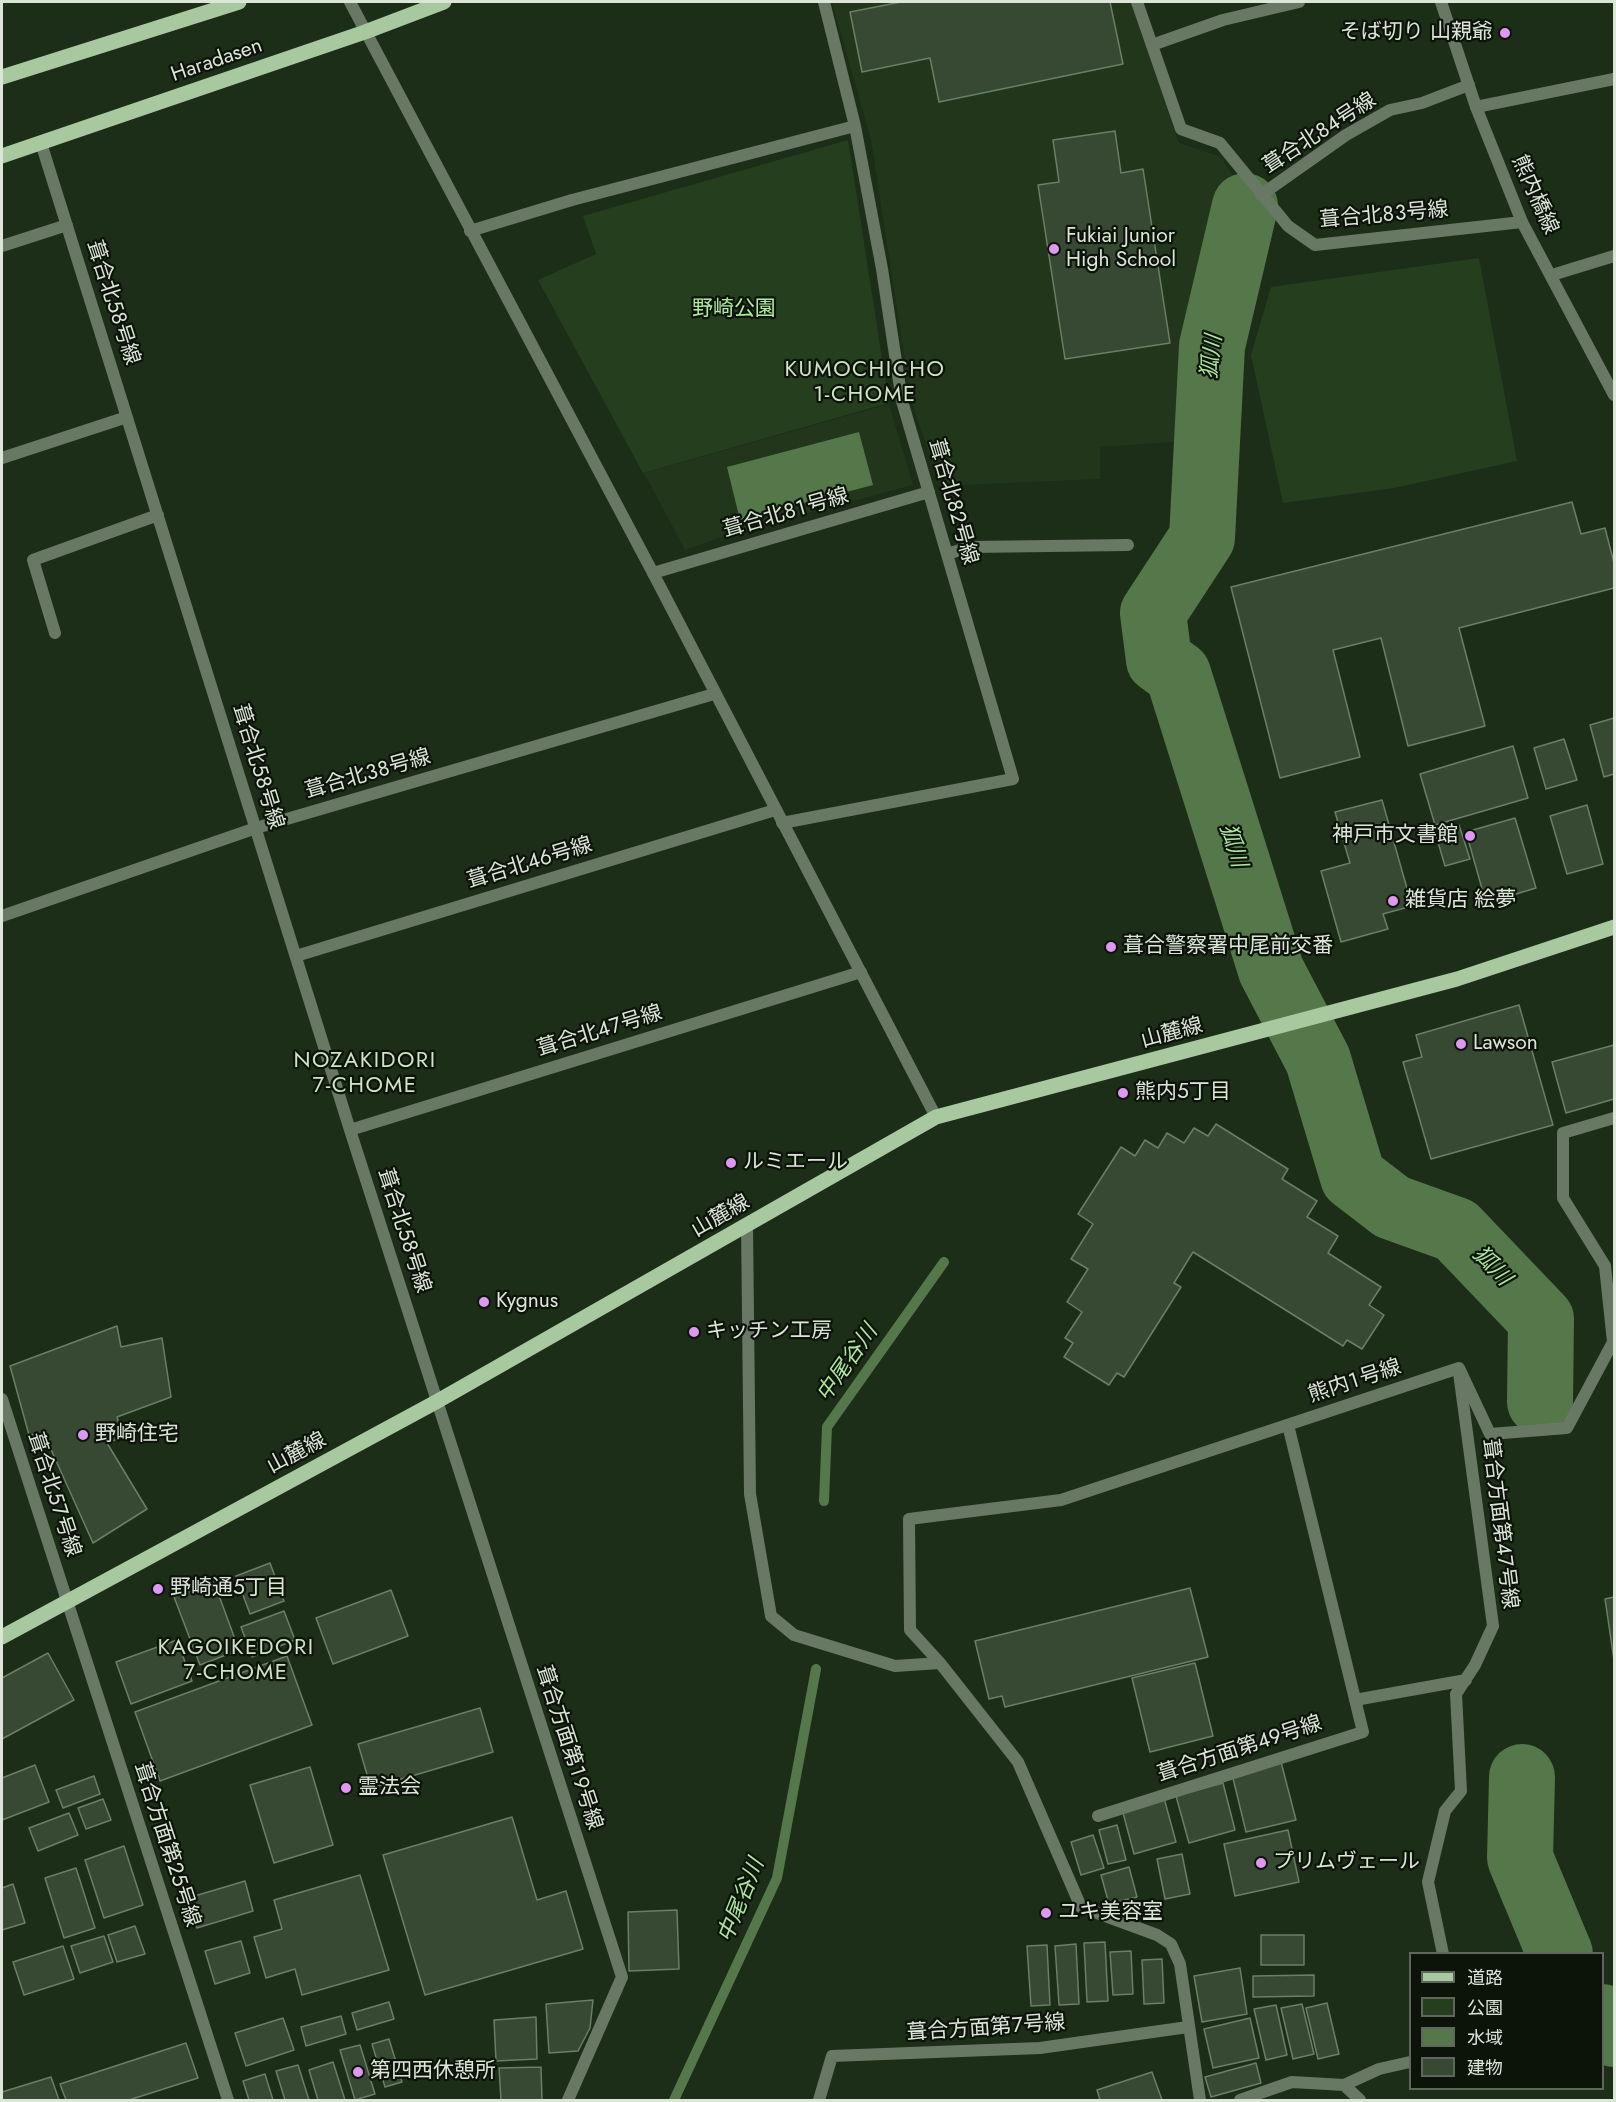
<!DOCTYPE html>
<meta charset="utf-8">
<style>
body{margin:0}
#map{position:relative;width:1616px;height:2102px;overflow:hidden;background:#1c2d18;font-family:Jost,"Noto Sans JP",sans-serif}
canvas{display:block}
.frame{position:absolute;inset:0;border:3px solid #dbe6d8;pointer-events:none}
.legend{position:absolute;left:1409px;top:1952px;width:195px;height:138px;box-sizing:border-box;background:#0c1309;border:2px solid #5f675c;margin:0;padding:8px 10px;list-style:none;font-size:18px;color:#dbe6d8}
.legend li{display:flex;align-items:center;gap:12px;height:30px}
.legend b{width:30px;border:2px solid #5f675c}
</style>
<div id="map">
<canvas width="1616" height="2102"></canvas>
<div class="frame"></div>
<ul class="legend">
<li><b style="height:8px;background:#a8c99f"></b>道路</li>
<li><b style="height:16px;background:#253f1e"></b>公園</li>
<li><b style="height:16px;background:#547849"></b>水域</li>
<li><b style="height:16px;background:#384933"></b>建物</li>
</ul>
</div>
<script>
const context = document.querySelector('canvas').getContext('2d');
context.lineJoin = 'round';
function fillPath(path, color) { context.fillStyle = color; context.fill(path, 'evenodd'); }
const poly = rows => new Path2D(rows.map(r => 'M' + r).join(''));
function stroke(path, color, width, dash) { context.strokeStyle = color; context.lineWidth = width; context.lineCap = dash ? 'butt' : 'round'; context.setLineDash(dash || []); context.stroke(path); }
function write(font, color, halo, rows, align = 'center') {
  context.font = font + ' Jost,"Noto Sans JP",sans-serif'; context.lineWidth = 4.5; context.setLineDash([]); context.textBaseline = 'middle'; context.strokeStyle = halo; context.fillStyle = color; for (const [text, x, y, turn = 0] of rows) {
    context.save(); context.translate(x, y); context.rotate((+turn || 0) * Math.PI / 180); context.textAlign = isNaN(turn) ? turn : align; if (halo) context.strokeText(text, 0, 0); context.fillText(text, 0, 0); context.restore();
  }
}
const built = poly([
 [832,2,1131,2,1179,143,1221,157,1243,191,1230,221,1210,278,1199,339,1188,441,1100,447,1100,479,940,486,911,400,871,140],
 [889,404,913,485,731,534,685,550,644,473]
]);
const green = poly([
 [848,140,889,403,643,473,538,280,596,254,583,216],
 [1479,258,1517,461,1394,488,1283,503,1251,355,1271,287]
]);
const water = poly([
 [859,432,873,485,740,520,727,467]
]);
const stream = poly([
 [824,1501,827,1427,944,1262],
 [674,2100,777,1878,816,1669]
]);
const river = poly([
 [1245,206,1212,346,1202,538,1153,613,1159,660,1178,674,1271,970,1318,1060,1353,1177,1392,1207,1456,1230,1541,1319,1540,1402],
 [1522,1777,1520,1858,1560,1954],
 [1602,2017,1614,2034]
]);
const building = poly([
 [901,2,1110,2,1123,64,939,102,930,58,862,72,850,12,901,2],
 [1115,131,1121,173,1143,169,1170,343,1065,359,1038,185,1059,182,1053,140,1115,131],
 [1572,502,1581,534,1605,528,1614,563,1614,588,1459,628,1485,726,1408,746,1381,638,1333,650,1360,757,1280,778,1231,587,1572,502],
 [1614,718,1614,774,1604,777,1590,725,1614,718],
 [1564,739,1577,780,1546,789,1534,748,1564,739],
 [1513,746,1528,798,1435,825,1420,774,1513,746],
 [1382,800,1412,906,1383,914,1388,929,1341,942,1321,871,1350,863,1335,812,1382,800],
 [1587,805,1603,864,1567,874,1550,816,1587,805],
 [1515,818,1536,888,1486,903,1466,832,1515,818],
 [1459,825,1470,859,1445,866,1435,832,1459,825],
 [1519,1005,1553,1125,1431,1159,1403,1062,1422,1057,1416,1035,1519,1005],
 [1614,1045,1614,1099,1566,1113,1552,1062,1614,1045],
 [1216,1124,1288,1169,1282,1179,1317,1201,1307,1217,1338,1236,1328,1253,1381,1287,1369,1305,1384,1315,1362,1349,1347,1340,1343,1346,1193,1252,1174,1283,1181,1287,1124,1377,1117,1373,1109,1385,1064,1357,1073,1343,1065,1338,1082,1312,1067,1302,1088,1269,1071,1259,1093,1224,1078,1214,1121,1147,1135,1156,1145,1140,1158,1148,1167,1133,1184,1143,1194,1128,1208,1136,1216,1124],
 [117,1326,121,1347,162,1338,171,1397,117,1417,123,1437,107,1443,147,1509,93,1543,44,1434,29,1435,10,1366,117,1326],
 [270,1563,284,1601,250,1614,236,1576,270,1563],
 [214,1582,239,1650,200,1665,174,1597,214,1582],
 [1190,1588,1208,1657,1005,1707,1002,1696,989,1699,975,1641,1190,1588],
 [391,1590,408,1636,333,1664,316,1618,391,1590],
 [1614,1597,1614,1660,1605,1599,1614,1597],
 [284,1611,295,1640,252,1657,241,1627,284,1611],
 [177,1640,192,1681,131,1704,116,1662,177,1640],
 [48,1653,74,1700,2,1739,2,1678,48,1653],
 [287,1656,312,1725,160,1781,135,1712,287,1656],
 [1195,1663,1213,1736,1150,1752,1132,1678,1195,1663],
 [480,1708,493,1752,371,1788,358,1744,480,1708],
 [1281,1762,1296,1820,1246,1832,1232,1774,1281,1762],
 [35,1765,49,1802,2,1820,2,1778,35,1765],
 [310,1767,333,1845,274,1863,250,1785,310,1767],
 [94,1776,100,1794,63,1808,56,1790,94,1776],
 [1223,1783,1235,1830,1189,1843,1176,1796,1223,1783],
 [1164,1798,1176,1842,1134,1854,1122,1809,1164,1798],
 [103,1799,111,1820,86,1829,78,1808,103,1799],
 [69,1813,78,1835,38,1851,29,1828,69,1813],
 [512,1817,537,1900,566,1891,583,1949,425,1995,383,1855,512,1817],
 [1117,1825,1126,1860,1108,1864,1099,1830,1117,1825],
 [1288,1830,1299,1882,1235,1896,1224,1844,1288,1830],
 [1093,1835,1104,1868,1081,1875,1071,1842,1093,1835],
 [124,1846,143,1905,104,1918,85,1860,124,1846],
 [1182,1854,1190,1894,1165,1899,1157,1859,1182,1854],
 [1129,1867,1137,1897,1109,1904,1101,1875,1129,1867],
 [76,1868,95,1928,64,1938,45,1878,76,1868],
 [360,1875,389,1970,302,1995,295,1969,266,1978,254,1937,282,1929,274,1900,360,1875],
 [245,1881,253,1911,197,1928,188,1898,245,1881],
 [13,1884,25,1923,2,1930,2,1888,13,1884],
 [677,1910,679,1969,629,1971,628,1912,677,1910],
 [135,1926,145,1954,117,1962,108,1935,135,1926],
 [1261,1935,1304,1935,1304,1965,1261,1965,1261,1935],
 [104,1936,113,1962,80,1973,71,1946,104,1936],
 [241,1941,250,1973,215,1984,205,1951,241,1941],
 [1105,1942,1108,2001,1087,2002,1084,1943,1105,1942],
 [1076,1944,1079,2004,1059,2005,1055,1946,1076,1944],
 [1047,1945,1050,2005,1031,2006,1027,1946,1047,1945],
 [63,1946,74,1979,24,1995,13,1962,63,1946],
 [1131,1951,1133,1994,1113,1995,1110,1952,1131,1951],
 [1162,1959,1164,2003,1144,2004,1142,1960,1162,1959],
 [1240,1968,1247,2014,1202,2022,1194,1976,1240,1968],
 [1314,1975,1314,1996,1253,1997,1253,1976,1314,1975],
 [593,2000,590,2028,578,2051,549,2053,546,2004,593,2000],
 [389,2002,394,2019,357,2030,352,2013,389,2002],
 [1327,2003,1339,2054,1318,2059,1306,2008,1327,2003],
 [1302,2004,1314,2054,1293,2059,1281,2008,1302,2004],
 [1276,2005,1287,2055,1266,2060,1254,2009,1276,2005],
 [341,2016,346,2034,306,2046,301,2027,341,2016],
 [536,2017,537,2059,496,2061,494,2020,536,2017],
 [283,2018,294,2050,246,2066,235,2033,283,2018],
 [1250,2018,1259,2058,1213,2068,1204,2029,1250,2018],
 [389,2039,402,2082,385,2087,372,2044,389,2039],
 [186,2043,198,2078,129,2100,66,2100,60,2084,186,2043],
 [360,2045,375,2094,355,2100,340,2050,360,2045],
 [333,2062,345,2100,318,2100,309,2070,333,2062],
 [1256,2063,1261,2083,1211,2097,1205,2077,1256,2063],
 [298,2065,309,2100,285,2100,276,2071,298,2065],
 [541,2067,542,2100,501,2100,499,2068,541,2067],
 [1152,2072,1162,2100,1100,2100,1097,2090,1152,2072],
 [265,2074,273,2100,249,2100,243,2081,265,2074],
 [51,2077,59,2100,2,2100,2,2092,51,2077]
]);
const service = poly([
 [1152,45,1223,20,1299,2],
 [1355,1700,1466,1680],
 [1098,1816,1363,1732,1288,1425],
 [1443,1954,1428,1882,1445,1811,1461,1791,1456,1694,1475,1665,1493,1626,1459,1373],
 [1344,2085,1379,2069,1410,2062]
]);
const minor = poly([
 [1137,2,1181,129,1220,143,1288,226,1315,245,1522,222],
 [1476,107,1614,79],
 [41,143,350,1130,622,1977,568,2100],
 [1261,195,1346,135,1390,110,1422,103,1469,85],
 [470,231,572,200,855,126],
 [2,246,67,225],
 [1552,275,1614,256],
 [2,458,127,417],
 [947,554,970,547,1128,545],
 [653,573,929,492],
 [55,633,33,560,158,515],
 [782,823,1013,779,902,401,882,269,855,126,824,2],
 [2,916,256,828,714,694],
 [296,956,775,810],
 [350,1130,861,972],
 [747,1226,750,1494,771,1616,794,1635,895,1666,940,1663,1018,1762,1081,1907,1157,1935,1171,1944,1180,1964,1200,2100],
 [2,1399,228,2100],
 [940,1663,910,1630,909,1519,1061,1500,1459,1368,1490,1434,1567,1428,1613,1342,1605,1266,1563,1198,1563,1133,1614,1118],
 [819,2100,832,2056,1040,2048,1188,2027],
 [1240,2100,1292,2082,1344,2085,1360,2100]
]);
const tertiary = poly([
 [350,2,653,573,936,1117],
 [1441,2,1476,107,1522,222,1614,395]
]);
const primary = poly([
 [2,77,239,2],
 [2,156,365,32,444,2],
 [2,1637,436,1402,936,1117,1457,979,1614,927]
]);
const markers = [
 [1505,33,6,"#df98f2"],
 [1054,249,6,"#df98f2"],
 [1470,836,6,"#df98f2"],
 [1393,901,6,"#df98f2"],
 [1111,947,6,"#df98f2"],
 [1461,1044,6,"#df98f2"],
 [1123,1093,6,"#df98f2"],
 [731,1163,6,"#df98f2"],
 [484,1302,6,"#df98f2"],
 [694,1332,6,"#df98f2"],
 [83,1435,6,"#df98f2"],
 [158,1589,6,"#df98f2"],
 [346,1788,6,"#df98f2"],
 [1261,1863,6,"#df98f2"],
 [1046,1913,6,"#df98f2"],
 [358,2072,6,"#df98f2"]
];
const poiNames = [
 ["そば切り 山親爺",1493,33,"right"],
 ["Fukiai Junior",1066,237],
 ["High School",1066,261],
 ["神戸市文書館",1458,836,"right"],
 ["雑貨店 絵夢",1405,901],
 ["葺合警察署中尾前交番",1123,947],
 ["Lawson",1473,1044],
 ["熊内5丁目",1135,1093],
 ["ルミエール",743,1163],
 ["Kygnus",496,1302],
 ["キッチン工房",706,1332],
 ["野崎住宅",95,1435],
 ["野崎通5丁目",170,1589],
 ["霊法会",358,1788],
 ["プリムヴェール",1273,1863],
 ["ユキ美容室",1058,1913],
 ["第四西休憩所",370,2072]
];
const streetNames = [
 ["Haradasen",217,61,-19],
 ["葺合北８４号線",1320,134,-33],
 ["熊内橋線",1534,195,66],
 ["葺合北８３号線",1384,216,-5],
 ["葺合北５８号線",112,303,72],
 ["葺合北８２号線",952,502,74],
 ["葺合北８１号線",786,514,-16],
 ["葺合北５８号線",257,767,73],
 ["葺合北３８号線",368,775,-16],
 ["葺合北４６号線",530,864,-17],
 ["葺合北４７号線",600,1032,-17],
 ["山麓線",1172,1034,-15],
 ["山麓線",721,1217,-30],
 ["葺合北５８号線",403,1231,72],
 ["熊内１号線",1355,1382,-18],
 ["山麓線",297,1454,-28],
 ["葺合北５７号線",53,1495,72],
 ["葺合方面第４７号線",1499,1524,83],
 ["葺合方面第１９号線",568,1748,72],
 ["葺合方面第４９号線",1240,1750,-18],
 ["葺合方面第２５号線",166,1845,72],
 ["葺合方面第７号線",986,2029,-4]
];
const parkNames = [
 ["野崎公園",734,310]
];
const waterNames = [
 ["狐川",1213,357,-83],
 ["狐川",1232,846,73],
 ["狐川",1491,1267,46],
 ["中尾谷川",848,1364,-55],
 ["中尾谷川",742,1901,-68]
];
const neighbourhoodNames = [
 ["KUMOCHICHO",865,371],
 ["1-CHOME",865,396],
 ["NOZAKIDORI",365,1062],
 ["7-CHOME",365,1087],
 ["KAGOIKEDORI",236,1649],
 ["7-CHOME",236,1674]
];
fillPath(built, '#21361b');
fillPath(green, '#253f1e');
fillPath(water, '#547849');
stroke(stream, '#547849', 10);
stroke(river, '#547849', 66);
fillPath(building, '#384933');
stroke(building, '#6b7e66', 1.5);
stroke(service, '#687864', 12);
stroke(minor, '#687864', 12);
stroke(tertiary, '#687864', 12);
stroke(primary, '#a8c99f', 15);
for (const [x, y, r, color] of markers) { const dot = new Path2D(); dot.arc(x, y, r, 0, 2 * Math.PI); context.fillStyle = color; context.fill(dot); stroke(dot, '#0c1309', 2); }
write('21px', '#dbe6d8', '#0c1309', poiNames, 'left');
write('21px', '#dbe6d8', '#0c1309', streetNames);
write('21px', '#b1e9a1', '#0c1309', parkNames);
write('italic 22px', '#afe69f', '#0c1309', waterNames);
context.letterSpacing = '1.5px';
write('22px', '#cee3c8', '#0c1309', neighbourhoodNames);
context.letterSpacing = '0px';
</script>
